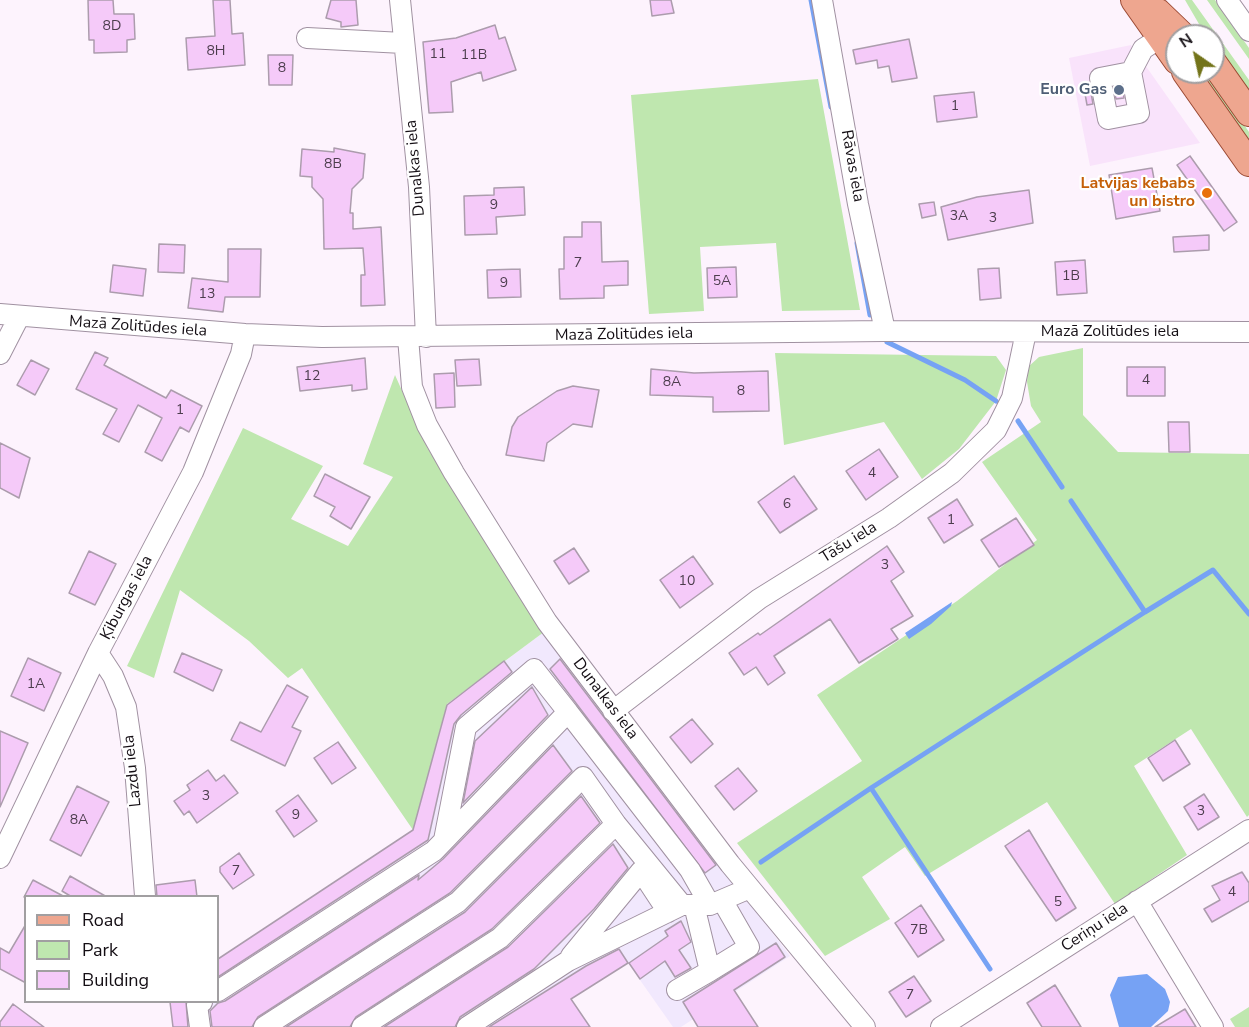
<!DOCTYPE html>
<meta charset="utf-8">
<style>
body{margin:0}
#map{position:relative;width:1249px;height:1027px;overflow:hidden;background:#fdf3fd;font-family:"Nunito Sans",sans-serif}
canvas{display:block}
.legend{position:absolute;left:24px;top:895px;width:195px;height:108px;box-sizing:border-box;background:#fff;border:2px solid #a19fa1;margin:0;padding:8px 10px;list-style:none;font-size:18px;color:#140e14}
.legend li{display:flex;align-items:center;gap:12px;height:30px}
.legend b{width:30px;border:2px solid #a19fa1}
.north{position:absolute;left:1165px;top:24px;width:60px;height:60px;box-sizing:border-box;background:#fff;border:2px solid #a19fa1;border-radius:50%;rotate:326deg;font-size:16px;font-weight:700;line-height:24px;text-align:center;color:#140e14}
.north::after{content:'';display:block;margin:auto;width:21px;height:27px;background:#73741a;clip-path:polygon(50% 0,100% 100%,50% 72%,0 100%)}
</style>
<div id="map">
<canvas width="1249" height="1027"></canvas>
<ul class="legend">
<li><b style="height:8px;background:#eea68f"></b>Road</li>
<li><b style="height:16px;background:#bfe7af"></b>Park</li>
<li><b style="height:16px;background:#f5caf9"></b>Building</li>
</ul>
<div class="north">N</div>
</div>
<script>
const context = document.querySelector('canvas').getContext('2d');
context.lineJoin = 'round';
function fillPath(path, color) { context.fillStyle = color; context.fill(path, 'evenodd'); }
const poly = rows => new Path2D(rows.map(r => 'M' + r).join(''));
function stroke(path, color, width, dash) { context.strokeStyle = color; context.lineWidth = width; context.lineCap = dash ? 'butt' : 'round'; context.setLineDash(dash || []); context.stroke(path); }
function write(font, color, halo, rows, align = 'center') {
  context.font = font + ' "Nunito Sans",sans-serif'; context.lineWidth = 4.5; context.setLineDash([]); context.textBaseline = 'middle'; context.strokeStyle = halo; context.fillStyle = color; for (const [text, x, y, turn = 0] of rows) {
    context.save(); context.translate(x, y); context.rotate((+turn || 0) * Math.PI / 180); context.textAlign = isNaN(turn) ? turn : align; if (halo) context.strokeText(text, 0, 0); context.fillText(text, 0, 0); context.restore();
  }
}
const built = poly([
 [1131,45,1200,143,1090,166,1069,58]
]);
const industrial = poly([
 [544,632,790,956,681,1027,673,1027,628,963,526,1027,173,1027,170,1002,218,1002,218,959,412,830,447,704]
]);
const green = poly([
 [1185,0,1192,0,1249,80,1249,97,1213,46,1213,36,1206,36],
 [1207,0,1215,0,1249,48,1249,59],
 [1197,72,1204,72,1214,81,1249,132,1249,146],
 [818,79,860,310,782,311,776,243,700,247,704,311,649,314,631,95],
 [1083,348,1083,415,1118,452,1249,454,1249,815,1247,817,1191,729,1134,766,1187,855,1115,904,1047,802,925,876,905,847,862,877,890,919,825,956,737,843,862,761,817,695,957,601,1037,540,982,462,1041,422,1031,406,1027,382,1028,367,1039,357],
 [775,353,996,356,1006,370,996,401,959,449,922,479,884,422,784,445],
 [395,375,428,449,544,632,447,704,413,830,302,668,288,678,249,641,180,590,154,678,127,666,243,428,323,466,291,519,348,546,393,477,363,464],
 [1249,1007,1249,1027,1235,1027,1230,1019]
]);
const water = poly([
 [952,602,951,606,931,624,909,639,905,633],
 [1147,974,1165,989,1170,1002,1168,1011,1151,1027,1119,1027,1110,995,1118,977]
]);
const stream = poly([
 [811,0,831,107],
 [857,243,870,315],
 [887,342,965,380,996,401],
 [1018,421,1062,487],
 [1071,501,1145,612,1213,570,1249,614],
 [761,862,871,788],
 [990,969,871,788,1145,612]
]);
const building = poly([
 [88,0,113,0,114,14,134,14,135,39,127,40,127,52,94,53,94,40,89,40,88,0],
 [213,0,230,0,232,34,243,33,245,65,188,70,186,38,215,36,213,0],
 [331,0,356,0,358,25,341,27,341,22,326,18,331,0],
 [650,0,671,0,674,13,652,16,650,0],
 [495,25,499,39,505,37,516,70,483,81,481,72,451,82,453,112,429,113,423,42,456,38,495,25],
 [909,39,917,78,892,82,889,66,878,68,877,60,856,64,853,50,909,39],
 [268,55,293,55,292,85,269,85,268,55],
 [1122,86,1124,98,1116,99,1114,87,1122,86],
 [1090,87,1093,104,1087,105,1084,88,1090,87],
 [974,92,977,117,937,122,934,96,974,92],
 [334,148,365,154,363,178,352,189,350,213,353,213,353,229,381,227,385,305,361,306,361,275,365,275,363,248,324,249,323,199,312,187,312,177,300,176,302,149,334,152,334,148],
 [1190,156,1237,222,1224,231,1177,165,1190,156],
 [1152,168,1160,211,1116,219,1109,175,1152,168],
 [524,187,525,215,496,217,497,234,465,235,464,196,494,195,494,188,524,187],
 [1029,190,1033,223,948,240,941,207,977,197,1029,190],
 [934,202,936,215,922,218,919,204,934,202],
 [582,222,601,222,602,262,628,261,628,285,604,286,604,298,560,299,559,269,564,269,564,237,582,237,582,222],
 [1209,235,1209,250,1174,252,1173,237,1209,235],
 [159,244,185,245,184,273,158,272,159,244],
 [228,249,261,249,260,297,225,297,223,312,188,308,192,278,228,282,228,249],
 [1085,260,1087,293,1057,295,1055,262,1085,260],
 [113,265,146,269,143,296,110,292,113,265],
 [736,267,737,297,708,298,707,268,736,267],
 [999,268,1001,298,980,300,978,269,999,268],
 [520,269,521,297,488,298,487,270,520,269],
 [95,352,108,358,104,365,166,398,171,390,202,406,189,432,180,427,162,461,145,452,162,418,138,405,119,442,103,434,117,409,76,389,95,352],
 [365,358,367,389,352,391,352,385,300,391,297,367,365,358],
 [479,359,481,385,457,386,455,360,479,359],
 [31,360,49,369,35,395,17,385,31,360],
 [1127,367,1165,367,1165,396,1127,396,1127,367],
 [651,369,694,373,768,371,769,411,713,412,713,397,650,395,651,369],
 [454,373,455,407,436,408,434,374,454,373],
 [573,386,599,390,592,427,573,424,547,443,544,461,506,455,512,427,518,417,557,391,573,386],
 [1168,422,1189,422,1190,452,1169,452,1168,422],
 [0,443,30,458,19,498,0,488,0,443],
 [879,449,898,477,866,500,846,471,879,449],
 [325,474,370,497,351,529,330,516,335,507,314,496,325,474],
 [794,476,817,509,780,533,758,502,794,476],
 [957,499,973,525,944,543,928,518,957,499],
 [1016,518,1034,545,999,567,981,540,1016,518],
 [887,546,904,572,891,581,913,616,891,629,898,639,859,663,830,619,774,656,785,673,768,685,756,667,744,675,729,653,758,633,760,635,887,546],
 [574,548,589,571,569,584,554,561,574,548],
 [89,551,116,564,95,605,69,593,89,551],
 [693,556,713,584,680,608,660,580,693,556],
 [182,653,222,670,213,691,174,672,182,653],
 [28,658,61,673,44,711,11,696,28,658],
 [560,659,716,865,705,873,550,669,560,659],
 [504,661,512,672,461,715,454,724,428,840,218,977,218,959,413,830,447,705,504,661],
 [287,685,308,697,292,727,301,731,285,766,231,740,240,722,261,732,287,685],
 [532,687,548,715,463,803,475,741,532,687],
 [692,719,713,744,691,763,670,737,692,719],
 [0,731,28,743,0,807,0,731],
 [1175,740,1190,764,1163,781,1148,758,1175,740],
 [338,742,356,768,332,784,314,758,338,742],
 [553,745,572,771,450,893,258,1017,252,1027,212,1027,210,1011,218,1003,225,1001,419,875,418,880,443,859,553,745],
 [738,768,757,791,734,810,715,786,738,768],
 [208,770,216,781,224,775,238,793,197,823,189,811,184,815,174,801,190,790,187,785,208,770],
 [77,786,109,802,81,856,50,840,77,786],
 [1204,794,1219,817,1198,830,1184,807,1204,794],
 [298,795,317,821,294,837,276,811,298,795],
 [581,796,600,823,492,929,356,1017,350,1027,286,1027,465,912,581,796],
 [1029,830,1076,908,1056,921,1005,846,1029,830],
 [613,844,628,868,594,909,534,969,460,1017,455,1027,384,1027,508,947,613,844],
 [239,853,254,875,233,889,220,872,220,867,239,853],
 [1242,872,1249,883,1249,901,1212,922,1204,909,1220,900,1212,886,1242,872],
 [70,876,107,897,72,897,62,891,70,876],
 [33,880,65,897,24,897,33,880],
 [195,880,197,897,157,897,156,885,195,880],
 [921,905,944,940,918,957,895,923,921,905],
 [681,921,691,942,679,950,691,968,675,977,665,961,640,979,629,963,668,936,665,931,681,921],
 [26,924,26,983,0,969,0,948,9,953,26,924],
 [776,943,785,957,734,990,758,1027,698,1027,683,1002,776,943],
 [619,949,628,963,571,999,590,1027,489,1027,586,966,619,949],
 [914,976,931,1001,906,1017,889,992,914,976],
 [1055,985,1081,1027,1042,1027,1027,1003,1055,985],
 [170,1002,186,1002,188,1027,173,1027,170,1002],
 [13,1004,44,1027,0,1027,0,1022,13,1004],
 [1185,1009,1196,1027,1155,1027,1185,1009]
]);
const minor = poly([
 [400,0,419,187,426,337],
 [822,0,858,204,885,331],
 [1227,0,1249,31],
 [307,38,403,43],
 [1131,72,1100,78,1108,119,1139,113,1131,72,1143,49,1160,38],
 [0,314,245,334,322,337,885,331,1249,332],
 [408,337,412,387,427,425,454,473,547,622,730,864,865,1027],
 [0,354,19,317],
 [98,653,113,676,126,707,135,768,145,896],
 [613,711,759,599,889,518,952,473,996,430,1012,398,1026,332],
 [444,840,466,727,534,669,568,712],
 [0,858,98,653,193,472,241,354,245,334],
 [1137,901,1213,1027],
 [571,956,641,871,668,912],
 [710,971,749,947,722,900],
 [677,990,710,971,694,905],
 [218,991,434,851,568,712,690,870,710,905],
 [200,1027,197,1005,202,1002],
 [264,1027,458,902,583,777,616,824,682,905],
 [362,1027,500,938,616,824],
 [467,1027,568,961,682,905,710,905,750,888],
 [941,1027,1249,830]
]);
const major = poly([
 [1134,0,1177,61],
 [1144,14,1158,12,1183,36],
 [1213,62,1249,113],
 [1185,72,1249,163]
]);
const markers = [
 [1119,90,6,"#5c6f8a"],
 [1207,193,6,"#e8710a"]
];
const numberNames = [
 ["8D",112,27],
 ["8H",216,52],
 ["11",438,55],
 ["11B",474,56],
 ["8",282,69],
 ["1",955,107],
 ["8B",333,165],
 ["9",494,206],
 ["3A",959,217],
 ["3",993,219],
 ["7",578,264],
 ["1B",1071,277],
 ["5A",722,282],
 ["9",504,284],
 ["13",207,295],
 ["12",312,377],
 ["4",1146,381],
 ["8A",672,383],
 ["8",741,392],
 ["1",180,411],
 ["4",872,474],
 ["6",787,505],
 ["1",951,521],
 ["3",885,566],
 ["10",687,582],
 ["1A",36,685],
 ["3",206,797],
 ["3",1201,812],
 ["9",296,816],
 ["8A",79,821],
 ["7",236,872],
 ["4",1232,893],
 ["5",1058,903],
 ["7B",919,931],
 ["7",910,996]
];
const serviceNames = [
 ["Euro Gas",1107,90]
];
const streetNames = [
 ["Rāvas iela",852,166,80],
 ["Dunalkas iela",416,168,-95],
 ["Mazā Zolitūdes iela",138,327,4],
 ["Mazā Zolitūdes iela",1110,332],
 ["Mazā Zolitūdes iela",624,335,-1],
 ["Tāšu iela",849,543,-32],
 ["Ķiburgas iela",127,598,-62],
 ["Dunalkas iela",605,699,53],
 ["Lazdu iela",133,771,-96],
 ["Ceriņu iela",1095,928,-33]
];
const foodNames = [
 ["Latvijas kebabs",1195,184],
 ["un bistro",1195,202]
];
fillPath(built, '#f9e3fb');
fillPath(industrial, '#f1e8fd');
fillPath(green, '#bfe7af');
fillPath(water, '#76a2f4');
stroke(stream, '#76a2f4', 5);
fillPath(building, '#f5caf9');
stroke(building, '#ac9cad', 1.5);
stroke(minor, '#a091a1', 22);
stroke(major, '#9b4a34', 28);
stroke(minor, '#fff', 20);
stroke(major, '#eea68f', 26);
for (const [x, y, r, color] of markers) { const dot = new Path2D(); dot.arc(x, y, r, 0, 2 * Math.PI); context.fillStyle = color; context.fill(dot); stroke(dot, '#fff', 2); }
write('14px', '#4c3d4d', null, numberNames);
write('bold 16px', '#4e5e75', '#fff', serviceNames, 'right');
write('16px', '#140e14', '#fff', streetNames);
write('bold 16px', '#c56008', '#fff', foodNames, 'right');
</script>
